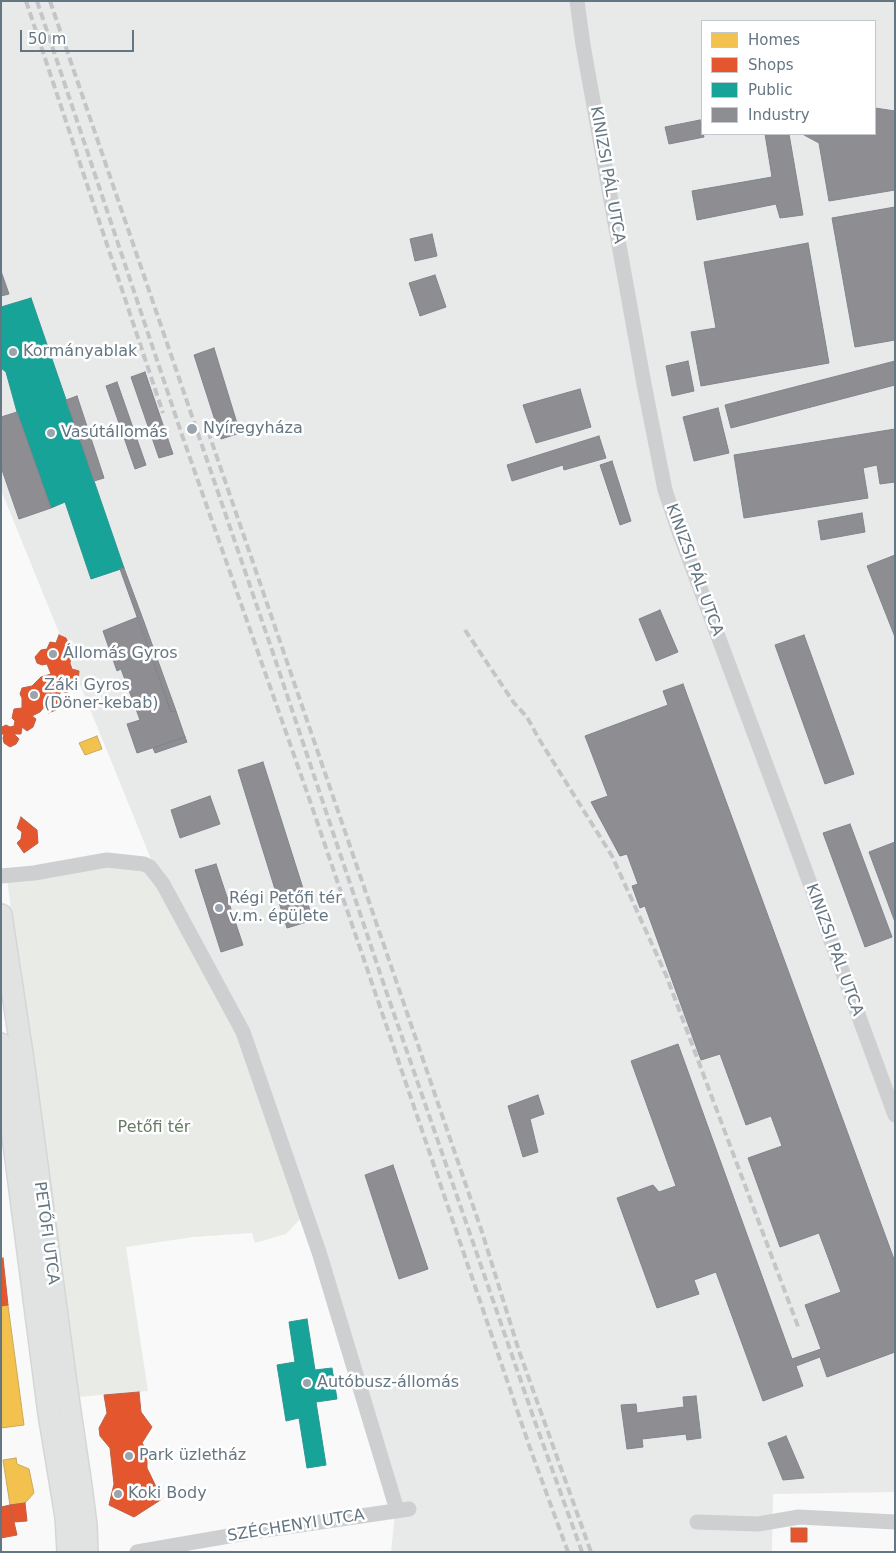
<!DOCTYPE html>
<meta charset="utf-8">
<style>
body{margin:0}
#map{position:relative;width:896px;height:1553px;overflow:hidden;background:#f9f9f9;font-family:"DejaVu Sans",sans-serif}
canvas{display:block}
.frame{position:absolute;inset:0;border:2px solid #657683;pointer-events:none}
.legend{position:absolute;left:701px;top:20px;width:175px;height:115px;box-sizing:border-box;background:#fff;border:1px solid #c1c8cd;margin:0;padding:6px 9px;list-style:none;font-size:15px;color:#657683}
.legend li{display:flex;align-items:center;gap:10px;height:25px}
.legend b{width:25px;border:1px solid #c1c8cd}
.scale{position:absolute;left:20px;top:30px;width:114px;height:22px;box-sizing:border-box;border:2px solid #657683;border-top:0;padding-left:6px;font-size:15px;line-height:18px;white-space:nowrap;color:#657683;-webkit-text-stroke:4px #fff;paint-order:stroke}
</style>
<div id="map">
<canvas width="896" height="1553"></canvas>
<div class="frame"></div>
<ul class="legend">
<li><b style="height:14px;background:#f2c14e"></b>Homes</li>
<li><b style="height:14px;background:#e4572e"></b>Shops</li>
<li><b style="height:14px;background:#17a398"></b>Public</li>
<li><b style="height:14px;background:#8d8d92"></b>Industry</li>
</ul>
<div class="scale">50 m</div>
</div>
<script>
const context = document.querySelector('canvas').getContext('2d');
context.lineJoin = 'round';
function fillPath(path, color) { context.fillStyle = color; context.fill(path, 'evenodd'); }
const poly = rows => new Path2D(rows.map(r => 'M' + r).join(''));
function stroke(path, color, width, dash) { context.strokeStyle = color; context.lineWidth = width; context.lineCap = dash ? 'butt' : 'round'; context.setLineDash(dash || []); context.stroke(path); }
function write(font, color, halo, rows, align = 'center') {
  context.font = font + ' "DejaVu Sans",sans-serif'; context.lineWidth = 5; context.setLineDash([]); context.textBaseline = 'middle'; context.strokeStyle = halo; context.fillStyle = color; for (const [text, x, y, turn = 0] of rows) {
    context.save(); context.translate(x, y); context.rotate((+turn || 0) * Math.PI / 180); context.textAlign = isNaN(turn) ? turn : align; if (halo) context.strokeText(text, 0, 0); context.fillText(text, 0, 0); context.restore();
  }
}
const built = poly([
 [1,1,895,1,895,1492,773,1494,772,1552,391,1552,397,1494,310,1217,155,869,1,490],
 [702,21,875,21,875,134,702,134]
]);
const green = poly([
 [94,863,146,868,238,1032,302,1217,286,1234,255,1243,252,1233,193,1237,126,1247,148,1391,77,1397,7,880]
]);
const homes = poly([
 [97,736,102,749,85,755,79,743,97,736],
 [8,1305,24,1425,1,1428,1,1306,8,1305],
 [16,1458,17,1464,29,1469,34,1493,25,1503,10,1505,3,1460,16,1458]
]);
const shops = poly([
 [59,635,66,638,72,652,70,663,72,669,79,671,78,684,70,684,67,693,61,691,58,698,60,704,56,710,48,713,45,706,40,712,32,716,36,719,33,727,27,731,22,727,21,734,14,734,19,739,16,744,10,747,4,743,3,738,4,735,1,733,2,727,6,725,10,727,14,726,15,721,12,718,14,709,22,708,22,698,20,694,22,688,32,686,41,677,51,674,47,664,42,665,37,663,35,657,41,650,47,649,50,642,56,643,59,635],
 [21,817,37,830,38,843,24,853,17,843,21,839,22,832,17,828,21,817],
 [3,1258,8,1305,1,1306,1,1259,3,1258],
 [139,1392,141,1412,152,1427,142,1443,147,1450,147,1468,162,1499,134,1517,109,1505,114,1484,110,1448,100,1436,99,1428,107,1413,104,1395,139,1392],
 [25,1503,27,1521,14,1522,10,1505,25,1503],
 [10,1505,17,1535,1,1538,1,1507,10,1505],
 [791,1528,807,1528,807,1542,791,1542,791,1528]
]);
const public = poly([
 [31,298,124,568,91,579,65,502,51,508,17,412,6,372,1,368,1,307,31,298],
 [307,1319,315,1370,332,1368,337,1399,316,1402,326,1465,307,1468,299,1418,286,1421,277,1365,295,1362,289,1322,307,1319]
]);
const industry = poly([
 [875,108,895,111,895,190,829,201,819,143,804,135,804,134,875,134,875,108],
 [700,120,704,137,669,144,665,127,700,120],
 [765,134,789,134,803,215,780,218,776,204,697,220,692,191,772,177,765,134],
 [895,207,895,340,855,347,832,218,895,207],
 [432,234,437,256,415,261,410,239,432,234],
 [808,243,829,363,701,386,691,332,716,328,704,262,808,243],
 [1,271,9,294,1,296,1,271],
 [435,275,446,307,420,316,409,283,435,275],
 [214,348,240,433,221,439,194,355,214,348],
 [688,361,694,391,672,396,666,366,688,361],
 [895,361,895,385,731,428,725,405,895,361],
 [145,372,173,454,159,458,131,377,145,372],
 [117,382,146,465,135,469,106,386,117,382],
 [580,389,591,427,536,443,523,405,580,389],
 [77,396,104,478,94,481,85,454,66,400,77,396],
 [718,408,729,453,694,461,683,417,718,408],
 [17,412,51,508,19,519,1,467,1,417,17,412],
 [895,429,895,482,880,484,877,465,863,468,868,498,744,518,734,455,895,429],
 [599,436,606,458,564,470,563,465,512,481,507,465,599,436],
 [612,461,631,521,620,525,600,465,612,461],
 [862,513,865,532,821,540,818,521,862,513],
 [895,555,895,637,867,566,895,555],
 [124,568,144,622,176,711,171,712,120,569,124,568],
 [660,610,678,652,656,661,639,619,660,610],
 [138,617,171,712,176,711,185,737,137,753,127,724,140,720,121,669,117,671,103,631,138,617],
 [804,635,854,774,825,784,775,645,804,635],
 [683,684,895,1262,895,1352,827,1377,820,1357,796,1366,803,1386,763,1401,716,1272,694,1280,699,1294,657,1308,617,1198,653,1185,659,1192,676,1186,631,1061,678,1044,792,1359,821,1349,805,1305,841,1292,819,1233,780,1247,748,1158,782,1146,771,1116,746,1125,720,1054,701,1060,645,906,640,908,632,886,638,884,627,854,620,856,591,802,608,796,585,736,668,705,663,691,683,684],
 [185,737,187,742,155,753,153,748,185,737],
 [263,762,313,920,287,928,238,770,263,762],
 [210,796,220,824,180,838,171,810,210,796],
 [850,824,892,937,865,947,823,833,850,824],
 [895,842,895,922,869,852,895,842],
 [216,864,243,945,221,952,195,870,216,864],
 [538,1095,544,1114,530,1119,538,1152,523,1157,508,1106,538,1095],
 [393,1165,428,1269,399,1279,365,1175,393,1165],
 [696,1396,701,1438,687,1440,686,1434,642,1439,643,1447,627,1449,621,1405,636,1404,637,1413,684,1407,683,1397,696,1396],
 [786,1436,804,1478,783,1480,768,1443,786,1436]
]);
const street = poly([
 [577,1,583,45,644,384,665,490,678,529,790,829,895,1115],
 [1,876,34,873,107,860,144,864,150,867,163,884,243,1032,319,1252,397,1510],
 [697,1522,758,1524,799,1517,895,1522],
 [137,1552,252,1532,409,1509]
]);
const secondary = poly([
 [1,915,23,1060,66,1384,81,1486,86,1525,87,1552],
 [1,1044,49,1414,66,1517,68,1552]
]);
const rail = poly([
 [26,1,163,413],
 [37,1,183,438,309,798,530,1448,568,1552],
 [50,1,273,653,384,985,534,1419,582,1552],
 [208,431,482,1232,519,1351,591,1552],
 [465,630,514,703,527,717,539,739,612,856,666,975,799,1329]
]);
const markers = [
 [13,352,5,"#99a4ac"],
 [192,429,6,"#99a4ac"],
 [51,433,5,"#99a4ac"],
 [53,654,5,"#99a4ac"],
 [34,695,5,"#99a4ac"],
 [219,908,5,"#99a4ac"],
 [307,1383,5,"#99a4ac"],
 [129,1456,5,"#99a4ac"],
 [118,1494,5,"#99a4ac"]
];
const streetNames = [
 ["KINIZSI PÁL UTCA",607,175,80],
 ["KINIZSI PÁL UTCA",694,570,70],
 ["KINIZSI PÁL UTCA",834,950,70],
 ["PETŐFI UTCA",46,1233,82],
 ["SZÉCHENYI UTCA",296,1526,-9]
];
const poiNames = [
 ["Kormányablak",23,352],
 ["Nyíregyháza",203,429],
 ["Vasútállomás",61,433],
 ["Állomás Gyros",63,654],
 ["Záki Gyros",44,686],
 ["(Döner-kebab)",44,704],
 ["Régi Petőfi tér",229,899],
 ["v.m. épülete",229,917],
 ["Autóbusz-állomás",317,1383],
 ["Park üzletház",139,1456],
 ["Koki Body",128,1494]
];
const parkNames = [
 ["Petőfi tér",154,1128]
];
fillPath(built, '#e8e9e9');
fillPath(green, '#e8ebe6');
fillPath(homes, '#f2c14e');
stroke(homes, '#c8aa5e', 1);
fillPath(shops, '#e4572e');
stroke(shops, '#be6048', 1);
fillPath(public, '#17a398');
stroke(public, '#2e9692', 1);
fillPath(industry, '#8d8d92');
stroke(industry, '#81868e', 1);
stroke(secondary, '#d5d6d7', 24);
stroke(street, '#cecfd0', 15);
stroke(secondary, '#e1e2e2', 21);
stroke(rail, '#c3c5c6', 4, [8, 4]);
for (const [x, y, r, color] of markers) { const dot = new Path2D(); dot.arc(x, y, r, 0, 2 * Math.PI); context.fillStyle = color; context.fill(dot); stroke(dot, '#fff', 2); }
write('16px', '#657683', '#fff', streetNames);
write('16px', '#657683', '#fff', poiNames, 'left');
write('16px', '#687a64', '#fff', parkNames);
</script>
